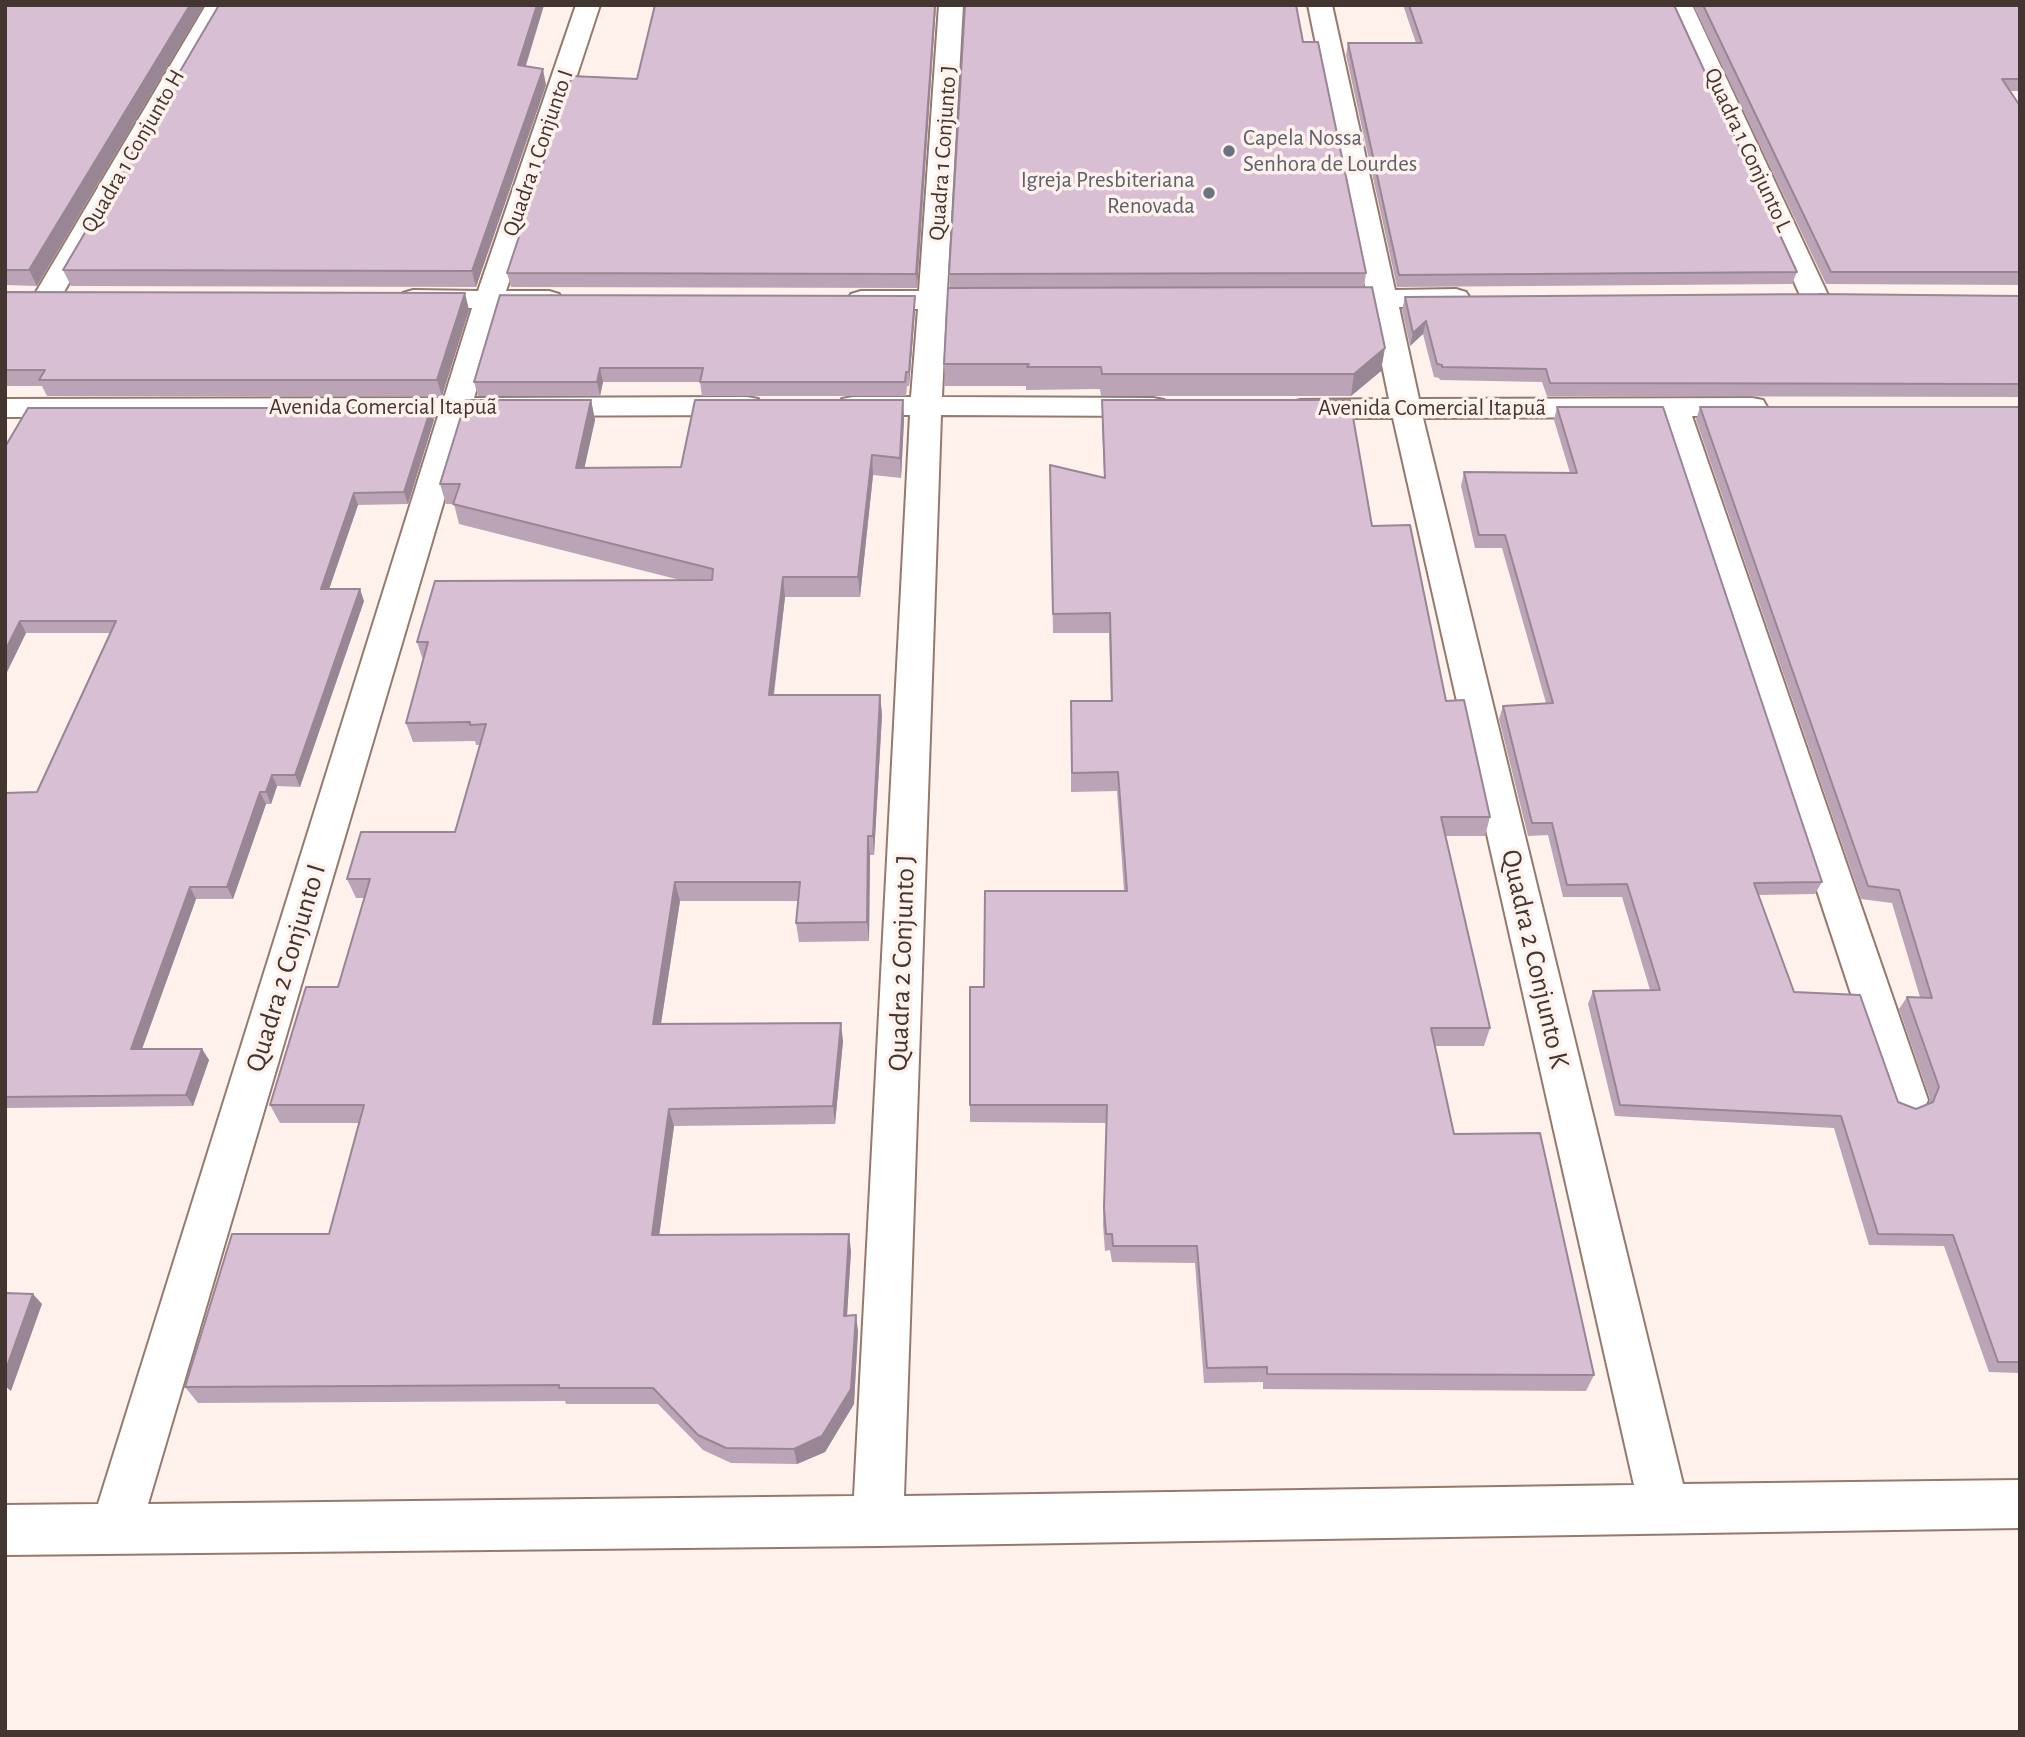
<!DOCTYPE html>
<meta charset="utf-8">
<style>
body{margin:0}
#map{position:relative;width:2025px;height:1737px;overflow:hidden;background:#fff1ec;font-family:"Alegreya Sans",sans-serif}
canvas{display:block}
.frame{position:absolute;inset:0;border:7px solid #433631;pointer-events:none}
</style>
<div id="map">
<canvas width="2025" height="1737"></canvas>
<div class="frame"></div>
</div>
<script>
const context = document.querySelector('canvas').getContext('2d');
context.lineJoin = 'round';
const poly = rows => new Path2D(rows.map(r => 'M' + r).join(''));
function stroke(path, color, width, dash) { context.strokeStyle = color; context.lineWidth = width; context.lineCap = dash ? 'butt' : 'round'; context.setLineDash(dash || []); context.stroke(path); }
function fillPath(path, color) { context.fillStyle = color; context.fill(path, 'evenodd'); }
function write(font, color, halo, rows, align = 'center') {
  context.font = font + ' "Alegreya Sans",sans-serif'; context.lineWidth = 7; context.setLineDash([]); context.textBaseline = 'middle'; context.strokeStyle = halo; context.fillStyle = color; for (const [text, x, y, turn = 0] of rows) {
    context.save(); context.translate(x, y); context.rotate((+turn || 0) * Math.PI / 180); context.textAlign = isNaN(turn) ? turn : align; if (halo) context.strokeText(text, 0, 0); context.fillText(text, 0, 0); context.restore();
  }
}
const minor = poly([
 [206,5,230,5,61,297,57,303,47,306,37,303,33,297,206,5],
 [576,5,600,5,506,291,549,291,559,294,563,300,559,306,549,309,501,308,474,398,747,397,758,399,762,406,758,413,747,415,469,416,148,1504,854,1496,910,415,853,415,842,413,838,406,842,399,853,397,911,397,918,309,861,309,851,306,847,300,851,294,861,291,919,291,939,5,963,5,947,291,1001,291,1011,294,1015,300,1011,306,1001,309,946,309,942,397,1153,398,1164,400,1168,407,1164,414,1153,416,941,415,904,1496,1634,1485,1393,418,1301,418,1290,416,1286,409,1290,402,1301,400,1389,399,1370,307,1323,308,1313,305,1309,299,1313,293,1323,290,1366,290,1308,5,1332,5,1395,290,1456,289,1466,292,1470,298,1466,304,1456,307,1399,307,1419,399,1752,398,1763,400,1767,407,1763,414,1752,416,1692,416,1928,1100,1922,1113,1907,1118,1892,1113,1886,1100,1661,417,1423,418,1683,1484,2020,1480,2020,1528,878,1546,5,1555,5,1505,98,1504,438,416,5,417,5,399,444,398,472,308,413,308,403,305,399,299,403,293,413,290,478,291,576,5],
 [1668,5,1692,5,1828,295,1824,301,1814,304,1804,301,1800,295,1668,5]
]);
const wall = poly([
 [5,5,37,286,5,285],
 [219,5,544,5,526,66,546,85,476,287,71,286,63,270],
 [936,5,917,288,511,287,507,273,637,79],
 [1403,5,1674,5,1797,272,1792,284,1397,287,1346,55,1348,43,1416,43],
 [1693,5,2020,5,2020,91,2010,91,2020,106,2020,285,1826,284],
 [1303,42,1366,273,1364,287,1381,371,1351,396,1101,396,1100,389,1026,390,1026,386,945,386,944,364,950,288,949,274],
 [5,292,469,310,442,396,47,396,42,386,5,386],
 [2020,296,2020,397,1547,396,1542,382,1440,380,1439,378,1434,377,1423,334,1410,346,1402,310,1405,297],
 [915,311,909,386,907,386,906,396,702,396,700,382,603,382,600,396,478,396,474,382],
 [591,400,595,420,584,468,681,467,903,400,904,420,901,478,873,475,860,597,785,597,774,695,880,695,882,715,874,855,870,855,869,941,799,942,796,923,798,901,680,901,661,1024,843,1041,835,1124,674,1126,659,1235,851,1251,847,1316,858,1331,854,1404,825,1452,797,1464,731,1463,703,1450,658,1404,566,1404,565,1401,198,1403,185,1387,329,1234,359,1123,280,1123,270,1105,338,987,364,898,356,898,347,879,455,832,480,745,476,745,475,741,413,742,406,723,423,660,417,642,680,580,459,524,454,504,446,504,440,484],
 [1102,400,1372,526,1446,701,1490,817,1485,836,1446,836,1490,1028,1484,1046,1435,1046,1454,1134,1594,1375,1586,1391,1263,1389,1263,1382,1204,1383,1195,1263,1112,1262,1110,1250,1105,1251,1103,1225,1106,1123,970,1122,970,1105,984,987,1124,891,1117,791,1071,792,1071,701,1111,701,1109,633,1053,633,1050,465,1104,478,1102,420],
 [1557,407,1822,882,1815,894,1758,895,1794,992,1898,1102,1916,1109,1929,1104,1930,1099,1899,1009,1907,997,1920,997,1892,903,1861,899,1696,420,1700,407,2020,407,2020,1373,1989,1372,1944,1246,1869,1245,1834,1128,1615,1116,1588,1004,1593,991,1650,990,1622,897,1563,897,1548,835,1528,836,1499,719,1503,706,1546,703,1502,548,1475,548,1461,486,1464,472,1570,473,1554,420],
 [434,420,408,504,358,505,329,589,364,601,300,787,277,786,271,804,266,804,233,899,196,899,142,1049,202,1049,209,1060,193,1106,5,1108,5,793,37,792,111,633,26,633,5,676,5,447]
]);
const shadedWall = poly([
 [190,5,204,5,37,286,29,270],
 [537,5,544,5,521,80,518,65],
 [935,5,936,5,917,288,916,274],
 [543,69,546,85,476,287,472,271],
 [465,293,469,310,442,396,437,380],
 [915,296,915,311,909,386,909,372],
 [1426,321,1423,334,1410,346,1413,333],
 [1385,348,1381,371,1351,396,1354,374],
 [600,368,603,382,600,396,597,382],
 [591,400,595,420,580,488,576,468],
 [903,400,904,420,901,478,900,458],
 [431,408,434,420,408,504,404,492],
 [872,455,873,475,860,597,858,577],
 [354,493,358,505,325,601,321,589],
 [783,577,785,597,771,715,769,695],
 [360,589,364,601,300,787,295,775],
 [20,621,26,633,5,676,5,651],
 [880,695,882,715,874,855,873,836],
 [272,775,277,786,271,804,266,792],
 [260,792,266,804,233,899,227,887],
 [868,836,870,855,869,941,867,922],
 [675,882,680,901,658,1042,653,1024],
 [190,887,196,899,138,1060,131,1049],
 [841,1023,843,1041,835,1124,833,1106],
 [202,1049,209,1060,193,1106,186,1095],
 [669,1109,674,1126,657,1252,652,1235],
 [849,1234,851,1251,846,1332,844,1316],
 [33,1294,42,1304,11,1391,5,1386,5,1372],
 [856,1315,858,1331,854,1404,825,1452,797,1464,794,1449]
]);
const building = poly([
 [5,5,190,5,29,270,5,270,5,5],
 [219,5,537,5,518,65,543,69,472,271,63,270,219,5],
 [655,5,935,5,916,274,507,273,572,76,637,79,655,5],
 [965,5,1296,5,1303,42,1318,42,1366,273,949,274,965,5],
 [1409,5,1674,5,1797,272,1399,275,1348,43,1422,43,1409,5],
 [1703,5,2020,5,2020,79,2002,79,2020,106,2020,272,1831,272,1703,5],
 [1372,287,1385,348,1354,374,1102,374,1101,367,1027,367,1029,364,944,364,948,288,1372,287],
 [5,292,465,293,437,380,39,380,45,370,5,370,5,292],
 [1819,294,2020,296,2020,384,1550,383,1546,369,1442,367,1442,365,1437,364,1426,321,1413,333,1405,297,1819,294],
 [500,295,915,296,909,372,906,372,905,382,700,382,703,368,600,368,597,382,474,382,500,295],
 [466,400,591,400,576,468,681,467,695,400,903,400,900,458,872,455,858,577,783,577,769,695,880,695,873,836,868,836,867,922,796,923,800,882,675,882,653,1024,841,1023,833,1106,669,1109,652,1235,849,1234,844,1316,856,1315,851,1389,822,1436,794,1449,726,1448,698,1435,653,1388,559,1388,559,1385,185,1387,232,1234,329,1234,364,1105,270,1105,306,987,338,987,370,879,347,879,361,832,455,832,486,724,470,725,470,722,406,723,428,642,417,642,435,581,712,580,713,569,453,504,460,484,440,484,466,400],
 [1102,400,1350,400,1372,526,1410,525,1446,701,1464,700,1490,817,1441,817,1490,1028,1431,1028,1454,1134,1540,1133,1594,1375,1267,1374,1267,1367,1207,1368,1197,1246,1113,1246,1112,1234,1106,1234,1104,1208,1107,1105,970,1105,970,987,984,987,985,891,1127,891,1118,772,1072,773,1071,701,1112,701,1110,613,1053,614,1050,465,1105,478,1102,400],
 [1557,407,1663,407,1822,882,1754,883,1794,992,1860,995,1898,1102,1916,1109,1933,1102,1939,1087,1907,997,1932,998,1899,890,1868,886,1700,407,2020,407,2020,1362,1998,1362,1953,1235,1878,1234,1841,1116,1620,1105,1593,991,1660,990,1627,884,1567,885,1552,823,1532,823,1503,706,1553,703,1505,535,1479,535,1464,472,1577,473,1557,407],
 [28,408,431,408,404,492,354,493,321,589,360,589,295,775,272,775,266,792,260,792,227,887,190,887,131,1049,202,1049,186,1095,5,1097,5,793,37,792,116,621,20,621,5,651,5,447,28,408],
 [5,1293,33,1294,5,1372,5,1293]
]);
const markers = [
 [1229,151,7,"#6b7280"],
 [1209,193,7,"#6b7280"]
];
const farWorshipnames = [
 ["Capela Nossa",1243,138],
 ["Senhora de Lourdes",1243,164],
 ["Igreja Presbiteriana",1195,180,"right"],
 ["Renovada",1195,206,"right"]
];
const farStreetnames = [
 ["Quadra 1 Conjunto L",1748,150,65],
 ["Quadra 1 Conjunto H",133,151,-60],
 ["Quadra 1 Conjunto I",538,153,-71],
 ["Quadra 1 Conjunto J",943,153,-86],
 ["Avenida Comercial Itapuã",383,407],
 ["Avenida Comercial Itapuã",1432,408]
];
const streetNames = [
 ["Quadra 2 Conjunto K",1535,959,77],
 ["Quadra 2 Conjunto J",902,963,-88],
 ["Quadra 2 Conjunto I",286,968,-73]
];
stroke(minor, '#96796d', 4);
fillPath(minor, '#fff');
fillPath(wall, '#bba4b5');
fillPath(shadedWall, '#988694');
fillPath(building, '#d9bfd3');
stroke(building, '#988694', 2);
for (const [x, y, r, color] of markers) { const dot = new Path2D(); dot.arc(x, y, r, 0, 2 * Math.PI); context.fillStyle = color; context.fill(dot); stroke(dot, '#fff1ec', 2.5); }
write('23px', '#5b616d', '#fff1ec', farWorshipnames, 'left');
write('23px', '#433631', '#fff1ec', farStreetnames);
write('28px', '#433631', '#fff1ec', streetNames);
</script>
